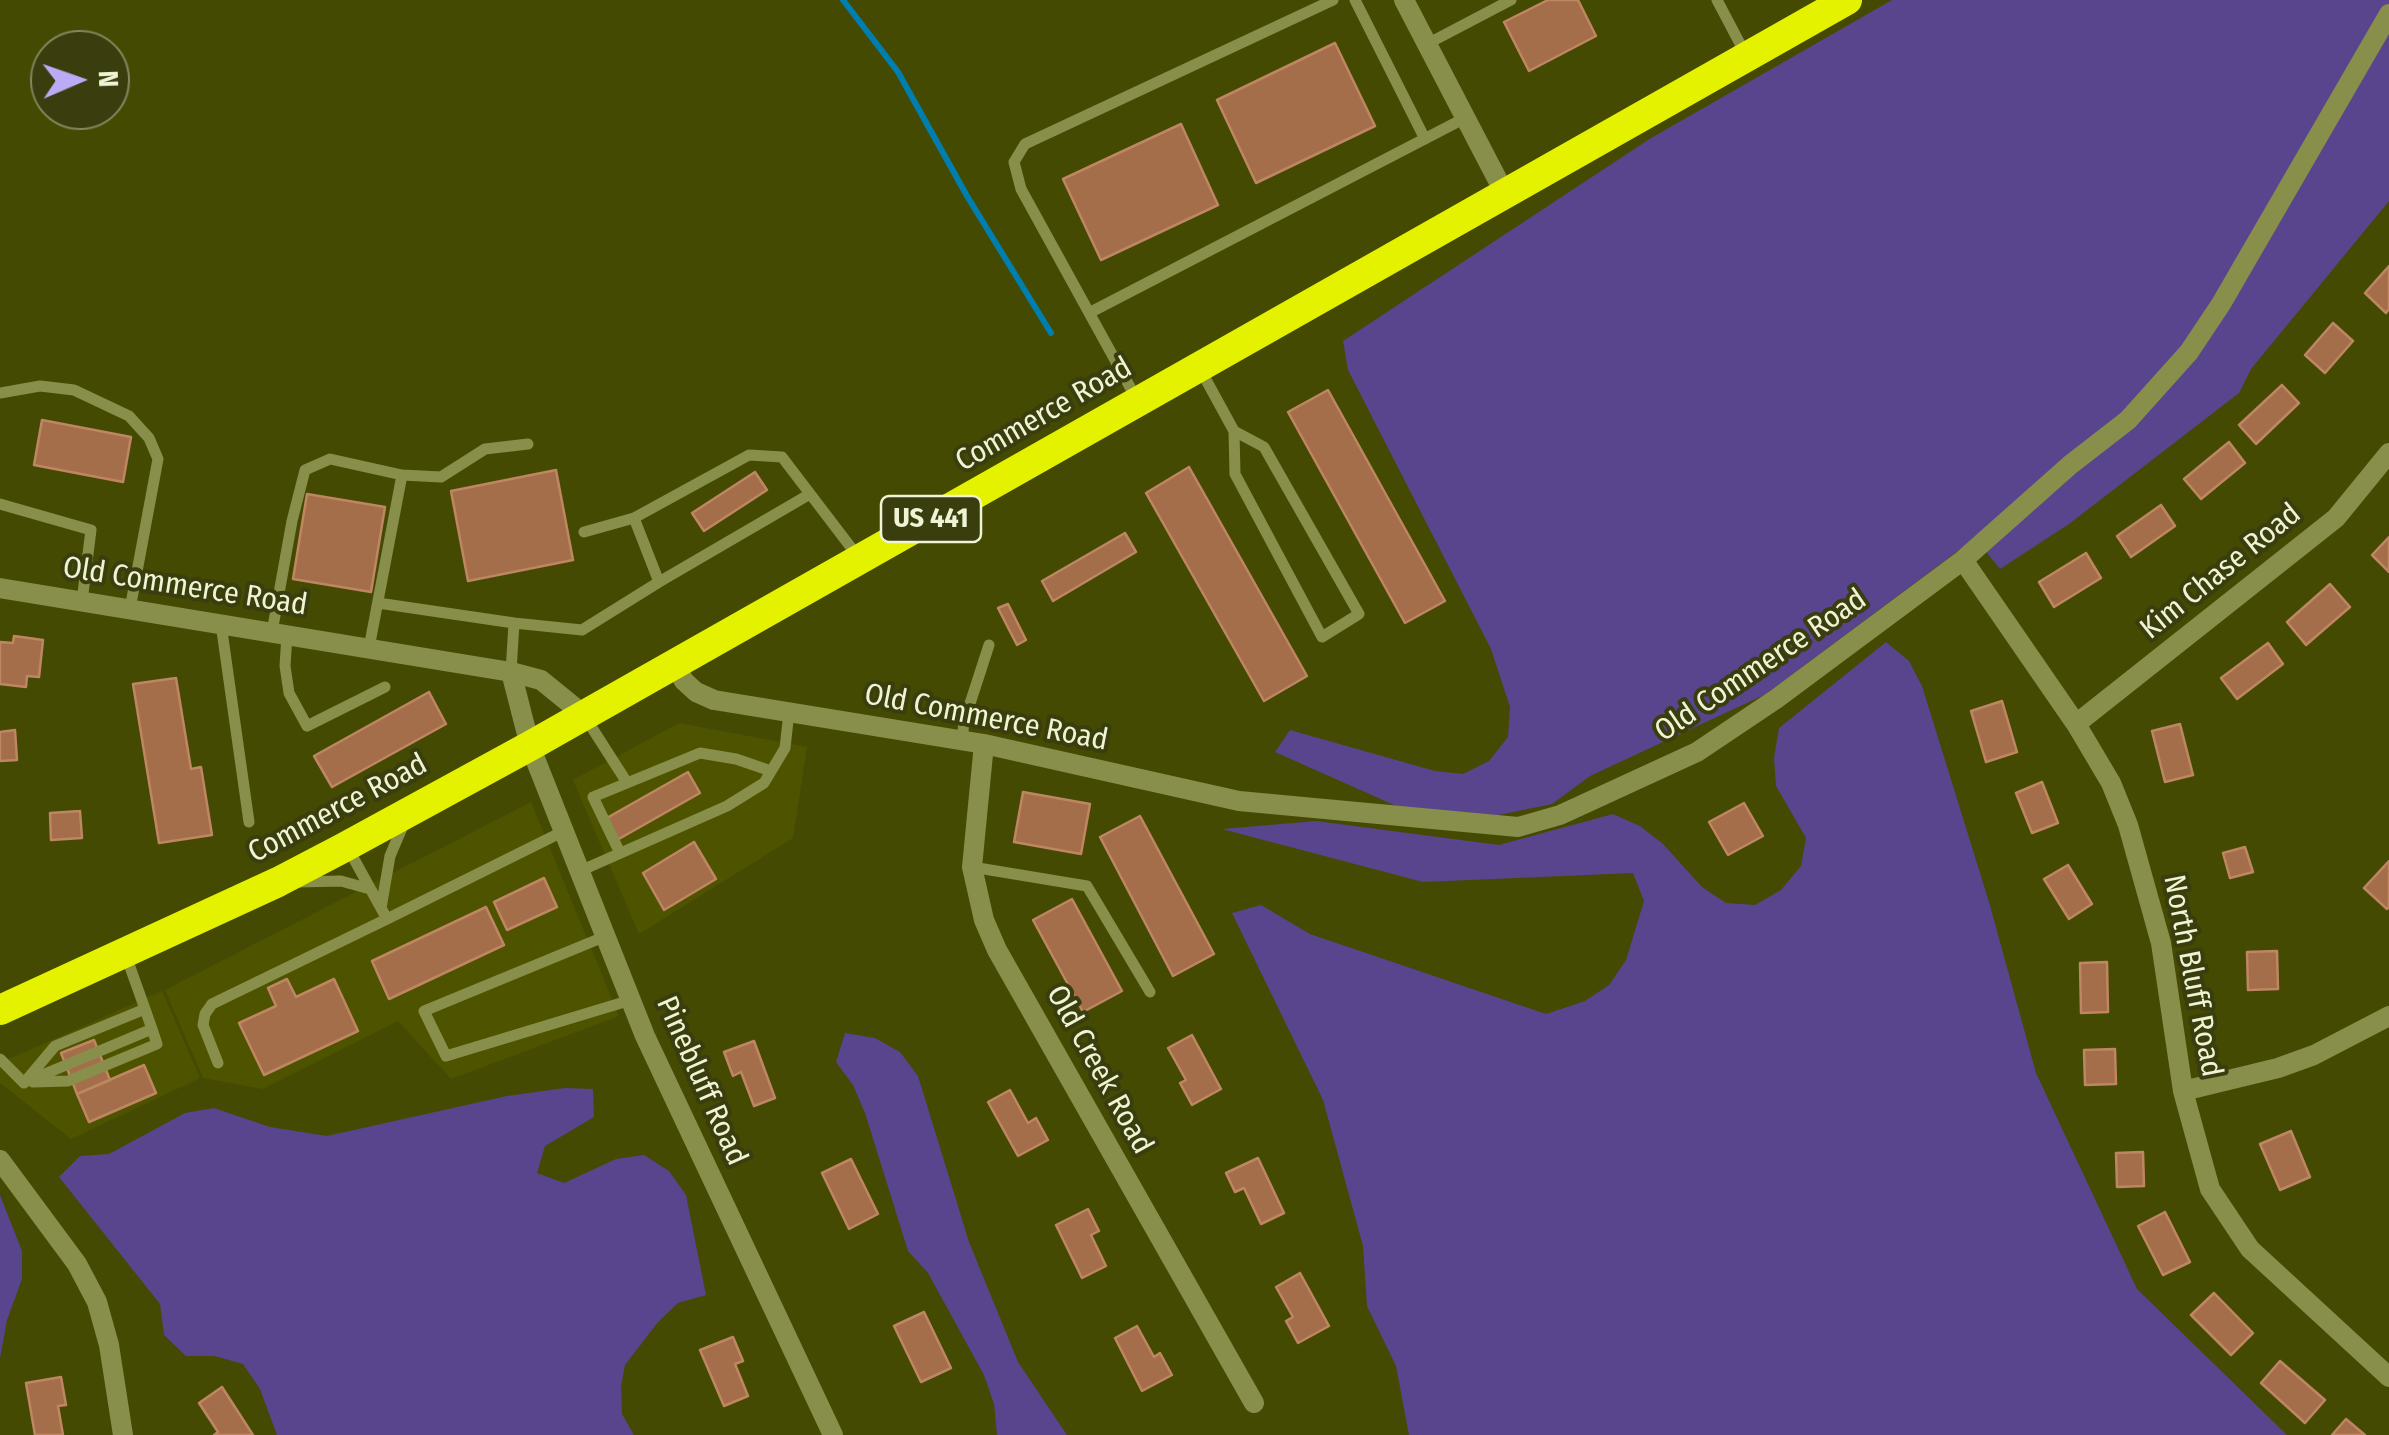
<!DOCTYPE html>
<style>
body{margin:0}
#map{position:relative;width:2389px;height:1435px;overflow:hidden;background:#454a03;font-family:"Fira Sans Condensed",sans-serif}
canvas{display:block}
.north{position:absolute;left:30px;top:30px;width:100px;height:100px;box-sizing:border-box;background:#3a3e0e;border:2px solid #82875d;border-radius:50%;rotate:88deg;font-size:28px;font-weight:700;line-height:40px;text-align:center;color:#eff4d4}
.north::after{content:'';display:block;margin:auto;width:35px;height:45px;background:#bbaaf6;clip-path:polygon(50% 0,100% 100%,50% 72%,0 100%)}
</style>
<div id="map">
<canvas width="2389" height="1435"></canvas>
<div class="north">N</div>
</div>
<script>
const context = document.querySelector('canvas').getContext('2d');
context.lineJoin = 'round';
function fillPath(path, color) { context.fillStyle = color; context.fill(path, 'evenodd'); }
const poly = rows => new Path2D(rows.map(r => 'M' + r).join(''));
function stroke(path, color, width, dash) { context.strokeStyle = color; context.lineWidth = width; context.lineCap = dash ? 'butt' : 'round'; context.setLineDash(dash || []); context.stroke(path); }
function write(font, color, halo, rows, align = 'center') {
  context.font = font + ' "Fira Sans Condensed",sans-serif'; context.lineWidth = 8; context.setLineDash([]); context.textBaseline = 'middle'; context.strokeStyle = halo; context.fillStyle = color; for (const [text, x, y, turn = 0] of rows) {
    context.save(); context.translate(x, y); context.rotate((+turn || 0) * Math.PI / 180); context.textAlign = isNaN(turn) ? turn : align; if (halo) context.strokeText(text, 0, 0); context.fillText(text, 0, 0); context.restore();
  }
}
const built = poly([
 [679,723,807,747,793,838,639,934,573,780],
 [531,802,619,1016,451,1079,398,1021,263,1089,203,1078,165,990],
 [162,991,200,1078,71,1139,0,1083,0,1063]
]);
const green = poly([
 [1892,0,2389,0,2389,201,2251,369,2239,393,2069,524,2000,569,1975,538,1766,694,1590,776,1552,804,1469,821,1412,813,1275,752,1290,730,1435,771,1463,774,1489,761,1508,737,1510,707,1491,649,1348,370,1343,341,1651,138],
 [1886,642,1909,661,1922,686,1989,902,2036,1073,2137,1289,2287,1435,1409,1435,1396,1366,1367,1306,1363,1246,1323,1100,1232,913,1261,905,1310,934,1546,1014,1585,1001,1609,985,1626,960,1644,901,1633,873,1423,882,1222,829,1316,821,1499,845,1613,814,1640,826,1663,844,1702,887,1726,903,1755,905,1781,890,1801,866,1806,838,1776,786,1774,758,1779,728],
 [845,1033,875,1038,900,1052,918,1076,969,1242,1018,1362,1067,1435,997,1435,994,1404,984,1375,928,1273,908,1251,865,1113,853,1085,836,1062],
 [565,1088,593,1089,594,1117,545,1146,537,1173,564,1183,616,1159,644,1155,669,1171,686,1195,706,1295,678,1303,658,1322,625,1365,621,1386,622,1414,634,1435,277,1435,260,1389,243,1364,215,1356,186,1356,164,1335,160,1304,59,1177,80,1156,109,1154,185,1113,214,1108,270,1127,327,1136,507,1096],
 [0,1195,22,1251,22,1279,7,1320,0,1358]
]);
const stream = poly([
 [843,0,898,72,967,196,1051,333]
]);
const building = poly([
 [1548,0,1578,0,1596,36,1529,71,1504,22,1548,0],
 [1335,43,1375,126,1256,183,1217,100,1335,43],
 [1181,124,1218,205,1101,260,1063,179,1181,124],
 [2389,266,2389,309,2386,313,2365,293,2389,266],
 [2333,323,2353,341,2325,373,2305,355,2333,323],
 [2282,385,2299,403,2256,444,2239,425,2282,385],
 [1328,390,1445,601,1405,623,1288,412,1328,390],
 [42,420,131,437,123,482,34,465,42,420],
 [2229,442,2245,463,2201,499,2184,479,2229,442],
 [1189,467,1307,676,1264,701,1146,493,1189,467],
 [556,470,573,560,468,581,451,491,556,470],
 [755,472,767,490,704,531,692,513,755,472],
 [307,494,385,507,371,592,293,579,307,494],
 [2161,505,2175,526,2131,557,2117,536,2161,505],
 [1125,533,1136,552,1053,601,1042,581,1125,533],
 [2389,537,2389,572,2372,555,2389,537],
 [2086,553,2101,578,2054,607,2039,582,2086,553],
 [2330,584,2350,607,2306,645,2287,622,2330,584],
 [1008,604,1026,640,1017,645,998,608,1008,604],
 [14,636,43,640,39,677,27,676,26,687,0,684,0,642,13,643,14,636],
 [2268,643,2283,664,2237,699,2221,678,2268,643],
 [176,678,191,769,201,767,212,835,159,843,133,684,176,678],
 [429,692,446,724,332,787,314,756,429,692],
 [2002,701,2017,752,1986,762,1971,711,2002,701],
 [2180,724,2193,775,2165,782,2152,731,2180,724],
 [15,730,17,760,0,761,0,732,15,730],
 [688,772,700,793,617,840,605,819,688,772],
 [2042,782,2058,823,2032,833,2016,793,2042,782],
 [1023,792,1090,804,1081,854,1014,842,1023,792],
 [1744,803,1763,836,1728,855,1709,822,1744,803],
 [80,811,82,838,51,840,50,813,80,811],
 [1140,816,1214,954,1173,976,1100,837,1140,816],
 [694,842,716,879,664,910,643,873,694,842],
 [2245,847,2253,872,2230,878,2223,853,2245,847],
 [2389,861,2389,907,2387,909,2364,888,2389,861],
 [2068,865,2092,904,2069,919,2044,879,2068,865],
 [544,878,557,907,507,930,494,902,544,878],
 [1072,899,1122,991,1083,1012,1033,920,1072,899],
 [486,907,504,945,389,999,372,961,486,907],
 [2277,951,2278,989,2248,990,2247,952,2277,951],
 [2107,962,2108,1012,2081,1013,2080,963,2107,962],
 [287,979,296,997,334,979,358,1031,264,1075,239,1023,276,1006,268,988,287,979],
 [1192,1035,1221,1089,1192,1105,1180,1083,1186,1080,1168,1048,1192,1035],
 [94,1040,110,1080,77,1094,61,1053,94,1040],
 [754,1041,775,1098,754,1106,741,1072,733,1076,724,1052,754,1041],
 [2115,1049,2116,1084,2085,1085,2084,1050,2115,1049],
 [144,1065,156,1093,89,1122,77,1094,144,1065],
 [1010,1090,1028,1123,1036,1118,1048,1140,1018,1156,988,1102,1010,1090],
 [2291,1131,2310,1177,2280,1190,2260,1144,2291,1131],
 [2143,1152,2144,1186,2117,1187,2116,1153,2143,1152],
 [1258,1158,1284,1213,1261,1224,1244,1188,1235,1192,1226,1173,1258,1158],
 [851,1159,878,1214,849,1229,822,1173,851,1159],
 [1088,1209,1099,1231,1091,1235,1106,1266,1082,1278,1056,1225,1088,1209],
 [2165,1212,2190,1262,2163,1275,2138,1226,2165,1212],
 [1300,1273,1329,1326,1298,1343,1286,1321,1293,1317,1276,1287,1300,1273],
 [2214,1293,2253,1333,2231,1355,2191,1315,2214,1293],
 [924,1312,951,1368,921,1382,894,1326,924,1312],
 [1137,1326,1154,1357,1160,1353,1172,1375,1142,1391,1115,1338,1137,1326],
 [733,1337,743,1361,735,1364,748,1396,724,1406,700,1350,733,1337],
 [2280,1361,2325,1400,2305,1423,2261,1383,2280,1361],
 [61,1377,66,1405,58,1406,63,1435,35,1435,26,1383,61,1377],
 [222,1387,253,1435,214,1435,218,1432,199,1403,222,1387],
 [2346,1419,2365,1435,2332,1435,2346,1419]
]);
const lane = poly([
 [1355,0,1425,139],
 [1717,0,1747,57],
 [1427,44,1511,0],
 [1089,313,1465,118],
 [1199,367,1234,431,1264,447,1359,614,1322,637,1235,474,1234,431],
 [0,393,40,386,74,390,129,416,149,438,158,459,130,609],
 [1136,398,1021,189,1014,162,1025,144,1333,0],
 [0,504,91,530,82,601],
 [634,518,749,455,782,457,859,558],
 [659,582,810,494],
 [378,603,514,623,511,672],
 [514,623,582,630,659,582,634,518,584,532],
 [221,624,249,822],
 [272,632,292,521,305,470,330,459,402,475,441,477,485,449,528,444],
 [287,635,285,666,289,693,307,726,385,687],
 [369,648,402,475],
 [585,717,626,781],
 [962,740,964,722,989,645],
 [620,853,593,797,700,753,736,759,771,771],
 [972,867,1087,886,1150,992],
 [580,871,727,806,764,783,785,748,789,712],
 [297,882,341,881,370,889],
 [381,908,390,856,405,821],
 [387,919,564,831],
 [606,936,424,1011,446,1056,631,1000],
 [0,1059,24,1083,55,1046,145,1009,125,953],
 [218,1063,203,1025,205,1014,212,1004,387,919,349,850],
 [28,1081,152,1029,145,1009],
 [33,1082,68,1081,157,1044,152,1029]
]);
const street = poly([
 [1404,0,1505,194],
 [1963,560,2076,724,2111,783,2128,825,2161,943,2183,1091,2210,1189,2250,1249,2389,1377],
 [0,588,511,672,541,680,584,715],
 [673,662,684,681,696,692,714,700,984,744,1239,801,1518,827,1560,815,1697,752,1776,699,1963,560,2070,465,2128,420,2189,352,2221,304,2389,14],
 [511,672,530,746,645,1036,833,1435],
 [2076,724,2336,518,2389,453],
 [984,744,972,867,984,920,997,950,1254,1403],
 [2183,1091,2278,1068,2314,1055,2389,1016],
 [0,1160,77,1264,97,1302,109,1345,123,1435]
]);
const highway = poly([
 [0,1010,278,882,343,848,530,746,1847,0]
]);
const shields = [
 [931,519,100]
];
const shieldNames = [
 ["US 441",931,519]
];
const streetNames = [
 ["Commerce Road",1044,415,-30],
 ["Kim Chase Road",2221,572,-39],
 ["Old Commerce Road",185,587,9],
 ["Old Commerce Road",1761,666,-34],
 ["Old Commerce Road",986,718,11],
 ["Commerce Road",338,809,-28],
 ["North Bluff Road",2192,976,79],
 ["Old Creek Road",1099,1070,61],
 ["Pinebluff Road",701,1081,66]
];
fillPath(built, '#4e5300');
fillPath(green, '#59448e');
stroke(stream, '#007eae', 6);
fillPath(building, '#a46e4a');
stroke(building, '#be8661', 2.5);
stroke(lane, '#888f4a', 11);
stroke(street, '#888f4a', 20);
stroke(highway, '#e4f200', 30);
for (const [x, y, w] of shields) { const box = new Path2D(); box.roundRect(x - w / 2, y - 23, w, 46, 8); context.fillStyle = '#3a3e0e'; context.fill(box); stroke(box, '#eff4d4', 2.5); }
write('bold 28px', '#eff4d4', null, shieldNames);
write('30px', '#eff4d4', '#3a3e0e', streetNames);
</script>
